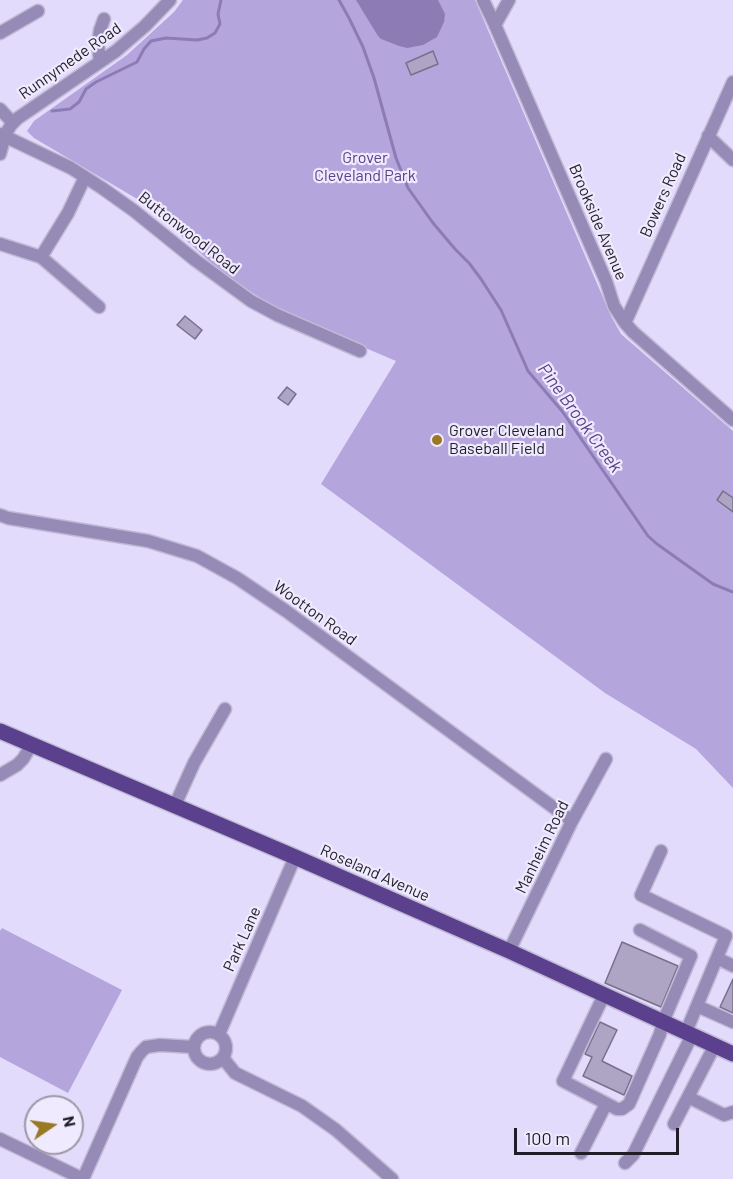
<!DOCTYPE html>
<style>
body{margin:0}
#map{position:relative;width:733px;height:1179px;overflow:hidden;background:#e3dbfb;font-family:Barlow,sans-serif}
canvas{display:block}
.north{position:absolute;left:24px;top:1095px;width:60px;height:60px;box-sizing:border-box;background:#efeafe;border:2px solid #9c98a8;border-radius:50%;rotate:77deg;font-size:16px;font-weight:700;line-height:24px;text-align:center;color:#201d28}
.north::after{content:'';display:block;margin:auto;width:21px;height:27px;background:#997922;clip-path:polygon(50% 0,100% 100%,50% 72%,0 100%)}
.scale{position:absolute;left:514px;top:1128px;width:165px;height:27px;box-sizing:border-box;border:3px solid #201d28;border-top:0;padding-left:8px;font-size:18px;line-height:21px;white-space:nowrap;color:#201d28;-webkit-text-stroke:4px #efeafe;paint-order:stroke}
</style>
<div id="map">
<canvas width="733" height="1179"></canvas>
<div class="north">N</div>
<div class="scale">100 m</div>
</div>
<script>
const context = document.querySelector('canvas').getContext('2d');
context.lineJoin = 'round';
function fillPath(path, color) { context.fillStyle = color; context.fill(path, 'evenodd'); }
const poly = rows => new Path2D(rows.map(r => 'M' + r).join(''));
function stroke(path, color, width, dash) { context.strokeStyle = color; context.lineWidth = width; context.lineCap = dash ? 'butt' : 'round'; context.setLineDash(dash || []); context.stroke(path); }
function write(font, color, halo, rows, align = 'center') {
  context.font = font + ' Barlow,sans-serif'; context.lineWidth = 4.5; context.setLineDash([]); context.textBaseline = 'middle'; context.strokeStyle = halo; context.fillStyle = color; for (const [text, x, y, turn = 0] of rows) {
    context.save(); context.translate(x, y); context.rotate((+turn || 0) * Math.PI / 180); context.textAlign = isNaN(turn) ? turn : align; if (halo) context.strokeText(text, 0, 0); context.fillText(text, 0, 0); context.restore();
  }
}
const green = poly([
 [183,0,475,0,611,316,621,334,733,431,733,788,696,749,605,693,321,484,396,361,281,312,220,271,149,206,34,138,27,131,34,121,127,55,174,12],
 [2,928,122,990,68,1093,0,1057,0,931]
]);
const water = poly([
 [356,0,438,0,445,14,444,22,437,37,423,45,407,48,399,46,381,39,378,36]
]);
const stream = poly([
 [339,0,349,18,363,47,374,78,396,158,408,188,433,223,455,249,469,263,481,279,501,310,528,371,562,411,648,536,657,544,713,584,733,592],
 [52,111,70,109,79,102,86,89,96,82,137,62,144,49,151,41,166,38,197,40,207,38,215,33,220,24,218,14,221,0]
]);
const building = poly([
 [433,51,438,64,411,75,406,63,433,51],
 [185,316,202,330,195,339,177,325,185,316],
 [287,387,296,394,288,405,278,398,287,387],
 [723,491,733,498,733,512,717,500,723,491],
 [622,942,678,966,661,1007,605,983,622,942],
 [733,979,733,1013,720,1007,733,979],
 [600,1022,617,1030,602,1061,632,1076,624,1095,583,1076,592,1057,585,1054,600,1022]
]);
const minor = poly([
 [483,0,495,25,606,281,614,306,625,323,633,332,733,420],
 [495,25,509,0],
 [0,33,38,11],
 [100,62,98,44,100,30,104,19],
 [0,109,13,123],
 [0,134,71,168,102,188,133,210,195,260,251,301,277,315,360,351],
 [708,136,733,160],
 [0,154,5,135,11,125,18,118,116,51,145,26,170,0],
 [0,244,41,257,99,307],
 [41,257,68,213,85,177],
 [625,323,733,82],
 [0,515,8,518,148,541,197,556,237,578,286,611,572,821],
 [0,775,17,765,23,759,32,744],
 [175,805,194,763,225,709],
 [661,851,641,895,726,936,686,1032],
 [509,951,572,821,606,759],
 [717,958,733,966],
 [604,995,563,1081,617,1109,622,1109,629,1104,660,1034,663,1022,691,956,640,930],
 [697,1006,733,1022],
 '194 1048a16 16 0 1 1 32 0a16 16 0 1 1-32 0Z',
 [219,1034,295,857],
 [715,1045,688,1097,724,1115,733,1112],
 [223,1058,235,1073,302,1106,336,1130,392,1179],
 [674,1124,688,1097],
 [0,1139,83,1179,137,1057,141,1052,146,1047,160,1045,194,1047],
 [581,1153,606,1104],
 [625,1163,633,1155,692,1035]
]);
const major = poly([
 [0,731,295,857,509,951,733,1054]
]);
const markers = [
 [437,440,6,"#997922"]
];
const streetNames = [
 ["Runnymede Road",70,61,-35],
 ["Bowers Road",663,195,-66],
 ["Brookside Avenue",598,222,67],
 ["Buttonwood Road",189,233,38],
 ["Wootton Road",315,613,36],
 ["Manheim Road",542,847,-64],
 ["Roseland Avenue",375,873,24],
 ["Park Lane",242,939,-66]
];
const parkNames = [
 ["Grover",365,158],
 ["Cleveland Park",365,176]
];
const poiNames = [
 ["Grover Cleveland",449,431],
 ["Baseball Field",449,449]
];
const waterNames = [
 ["Pine Brook Creek",580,418,54]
];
fillPath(green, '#b5a5dd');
fillPath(water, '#8c7bb4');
stroke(stream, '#8c7bb4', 3);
fillPath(building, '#ada5c3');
stroke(building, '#78708c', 1.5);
stroke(minor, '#c0b9d5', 15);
stroke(major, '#c0b9d5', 18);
stroke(minor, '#968ab6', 12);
stroke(major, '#5b408d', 15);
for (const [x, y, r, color] of markers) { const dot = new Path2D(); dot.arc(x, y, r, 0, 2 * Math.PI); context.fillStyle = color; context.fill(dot); stroke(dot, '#efeafe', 2); }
write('16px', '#201d28', '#efeafe', streetNames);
write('16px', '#5b428a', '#efeafe', parkNames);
write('16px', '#201d28', '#efeafe', poiNames, 'left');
write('italic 18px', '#5a4188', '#efeafe', waterNames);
</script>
